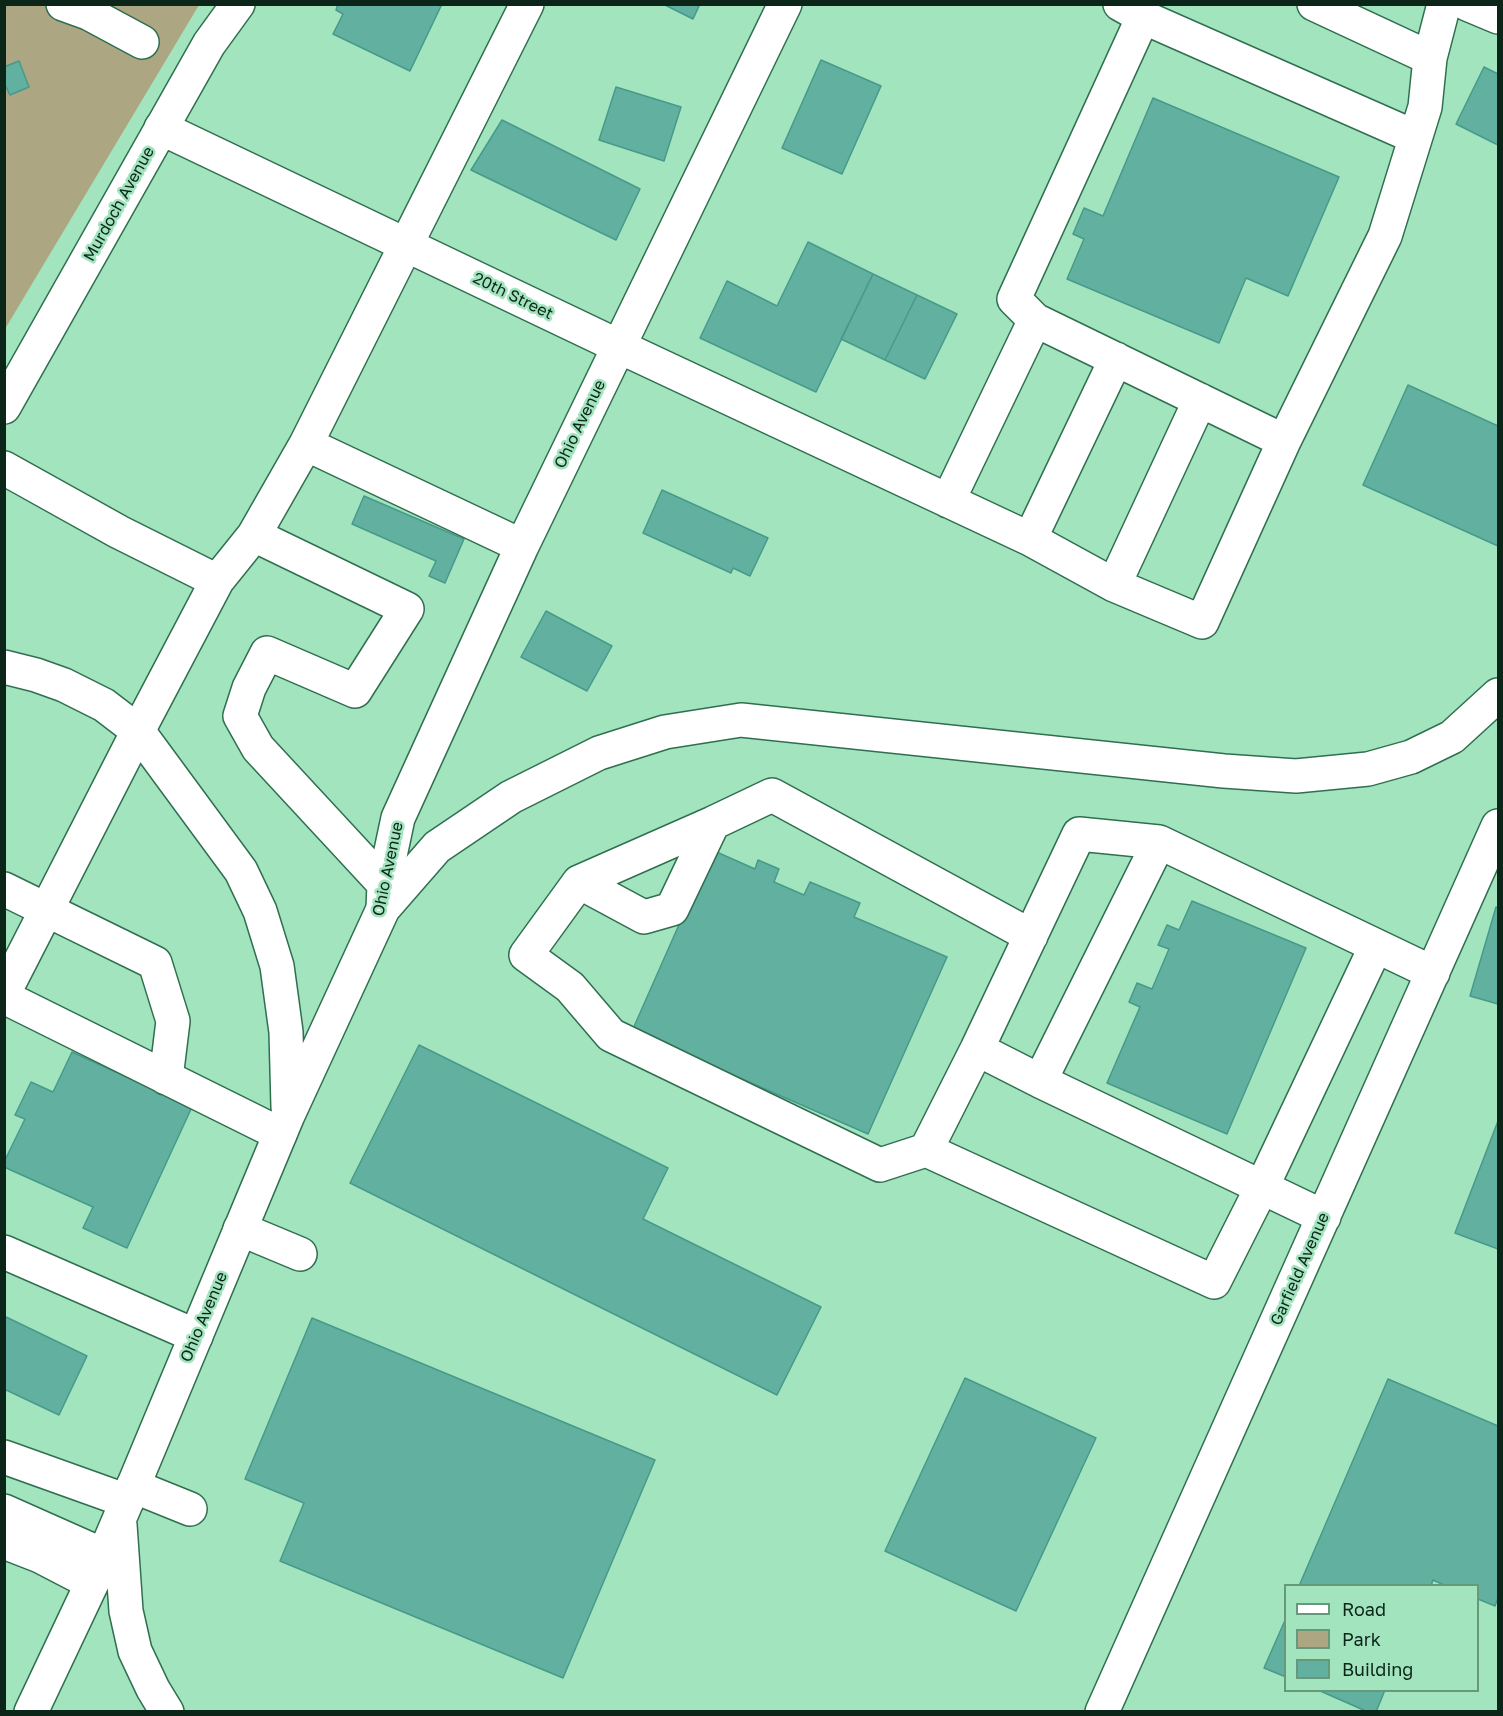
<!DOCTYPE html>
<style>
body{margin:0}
#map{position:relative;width:1503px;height:1716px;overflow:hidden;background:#a2e4be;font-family:"Golos Text",sans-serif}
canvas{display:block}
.frame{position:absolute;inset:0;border:6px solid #0b2619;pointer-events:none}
.legend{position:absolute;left:1284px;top:1584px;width:195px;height:108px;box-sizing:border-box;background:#a2e4be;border:2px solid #66987c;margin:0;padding:8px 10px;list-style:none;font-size:18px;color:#0b2619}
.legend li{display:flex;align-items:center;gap:12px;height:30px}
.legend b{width:30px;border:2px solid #66987c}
</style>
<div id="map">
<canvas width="1503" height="1716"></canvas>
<div class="frame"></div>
<ul class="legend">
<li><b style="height:8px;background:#fff"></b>Road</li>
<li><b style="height:16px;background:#ada682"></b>Park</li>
<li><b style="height:16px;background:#62b0a0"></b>Building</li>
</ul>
</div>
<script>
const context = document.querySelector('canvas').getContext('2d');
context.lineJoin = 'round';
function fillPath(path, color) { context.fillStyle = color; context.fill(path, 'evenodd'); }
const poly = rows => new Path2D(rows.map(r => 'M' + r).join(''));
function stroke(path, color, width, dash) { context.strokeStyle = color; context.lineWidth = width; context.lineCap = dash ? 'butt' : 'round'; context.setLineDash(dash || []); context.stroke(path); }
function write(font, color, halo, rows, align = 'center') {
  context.font = font + ' "Golos Text",sans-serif'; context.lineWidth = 5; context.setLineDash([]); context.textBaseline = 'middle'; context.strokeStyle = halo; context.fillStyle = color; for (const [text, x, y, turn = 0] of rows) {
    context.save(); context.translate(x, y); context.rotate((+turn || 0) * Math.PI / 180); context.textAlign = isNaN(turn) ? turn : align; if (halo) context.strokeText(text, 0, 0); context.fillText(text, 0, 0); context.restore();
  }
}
const green = poly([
 [5,5,199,5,5,329]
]);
const building = poly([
 [338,4,442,4,410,71,333,34,343,14,336,10,338,4],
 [663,4,700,4,693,19,663,4],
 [821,60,881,86,842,174,782,148,821,60],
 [19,61,29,87,10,95,4,83,4,67,19,61],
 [1484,67,1498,74,1498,145,1456,124,1484,67],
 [616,87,681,107,664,161,599,140,616,87],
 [1153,98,1339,177,1288,296,1246,278,1219,343,1067,279,1084,239,1073,234,1084,208,1103,216,1153,98],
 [502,120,640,189,616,240,471,170,502,120],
 [808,242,873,274,816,392,700,338,727,281,777,306,808,242],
 [873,274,917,295,885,360,841,339,873,274],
 [917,295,957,314,925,379,885,360,917,295],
 [1408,385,1498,426,1498,546,1363,485,1408,385],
 [662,490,768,538,750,576,733,568,731,573,643,533,662,490],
 [364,496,464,539,445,583,429,576,436,561,352,524,364,496],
 [546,611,612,646,587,691,521,657,546,611],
 [712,850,755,869,758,860,779,869,774,882,804,895,810,882,860,903,854,917,947,957,868,1134,632,1031,712,850],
 [1192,901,1306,948,1227,1134,1107,1083,1140,1007,1129,1002,1137,983,1152,989,1169,949,1158,945,1167,925,1179,930,1192,901],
 [1496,907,1498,908,1498,1004,1470,996,1496,907],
 [419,1045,668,1168,643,1219,821,1307,777,1395,350,1183,419,1045],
 [72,1052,192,1107,127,1248,83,1228,93,1207,4,1167,4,1162,25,1119,15,1115,31,1082,53,1092,72,1052],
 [1498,1121,1498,1249,1455,1233,1498,1121],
 [4,1316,87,1356,59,1415,4,1389,4,1316],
 [312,1318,655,1460,563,1678,280,1561,304,1503,245,1479,312,1318],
 [965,1378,1096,1438,1016,1611,885,1551,965,1378],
 [1388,1379,1498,1426,1498,1598,1495,1606,1478,1599,1478,1586,1446,1586,1433,1580,1431,1586,1299,1586,1388,1379],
 [1286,1618,1286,1677,1264,1668,1286,1618],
 [1318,1690,1385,1690,1376,1712,1368,1712,1318,1690]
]);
const minor = poly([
 [63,4,88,13,142,42],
 [1120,4,1143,17,1415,137],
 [1314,4,1430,58],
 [1467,4,1498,17],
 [1143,17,1014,299,1035,320,1284,441],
 [161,128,618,346,1030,539,1114,585,1202,622,1284,441,1385,236,1425,107,1430,58,1444,4],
 [306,444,522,546],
 [4,468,119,532,217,581,254,535,306,444,527,4],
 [948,501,1035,320],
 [254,535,407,609,355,691,267,653,249,688,240,716,258,748,384,884],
 [1030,539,1116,359],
 [1114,585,1200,400],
 [579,882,644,917,672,909,713,823],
 [4,889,155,963,173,1021,166,1078],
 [383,909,384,884,398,818,522,546,785,4],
 [1031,936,772,795,713,823,579,882,526,955,570,987,611,1035,880,1165,926,1150,1214,1282,1262,1187,1376,946],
 [4,993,138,731,217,581],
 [4,997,280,1134],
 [977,1049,1040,1081],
 [926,1150,977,1049,1079,834,1159,842],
 [1324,1217,1040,1081,1159,842,1433,973],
 [240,1229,300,1254],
 [4,1252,196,1336],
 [4,1457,127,1501],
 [133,1486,190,1509],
 [4,1511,103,1555],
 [4,1542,40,1556,92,1583],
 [1102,1712,1498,826]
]);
const major = poly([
 [4,407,209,44,238,4],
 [4,667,36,675,64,685,104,705,138,731,241,871,260,911,277,966,286,1032,288,1107],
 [120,1525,126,1611,135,1651,153,1689,167,1712],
 [31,1712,92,1583,127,1501,288,1115,383,909,437,847,511,797,599,753,665,732,741,720,1224,771,1296,776,1368,769,1411,757,1452,737,1498,695]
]);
const streetNames = [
 ["Murdoch Avenue",119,204,-61],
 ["20th Street",513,296,26],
 ["Ohio Avenue",580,424,-64],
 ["Ohio Avenue",388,869,-78],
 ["Garfield Avenue",1300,1269,-66],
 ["Ohio Avenue",204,1317,-67]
];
fillPath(green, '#ada682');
fillPath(building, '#62b0a0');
stroke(building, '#479a8a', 1.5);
stroke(minor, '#2f6f4f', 36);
stroke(major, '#2f6f4f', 36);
stroke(minor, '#fff', 33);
stroke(major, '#fff', 33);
write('16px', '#0b2619', '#a2e4be', streetNames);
</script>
